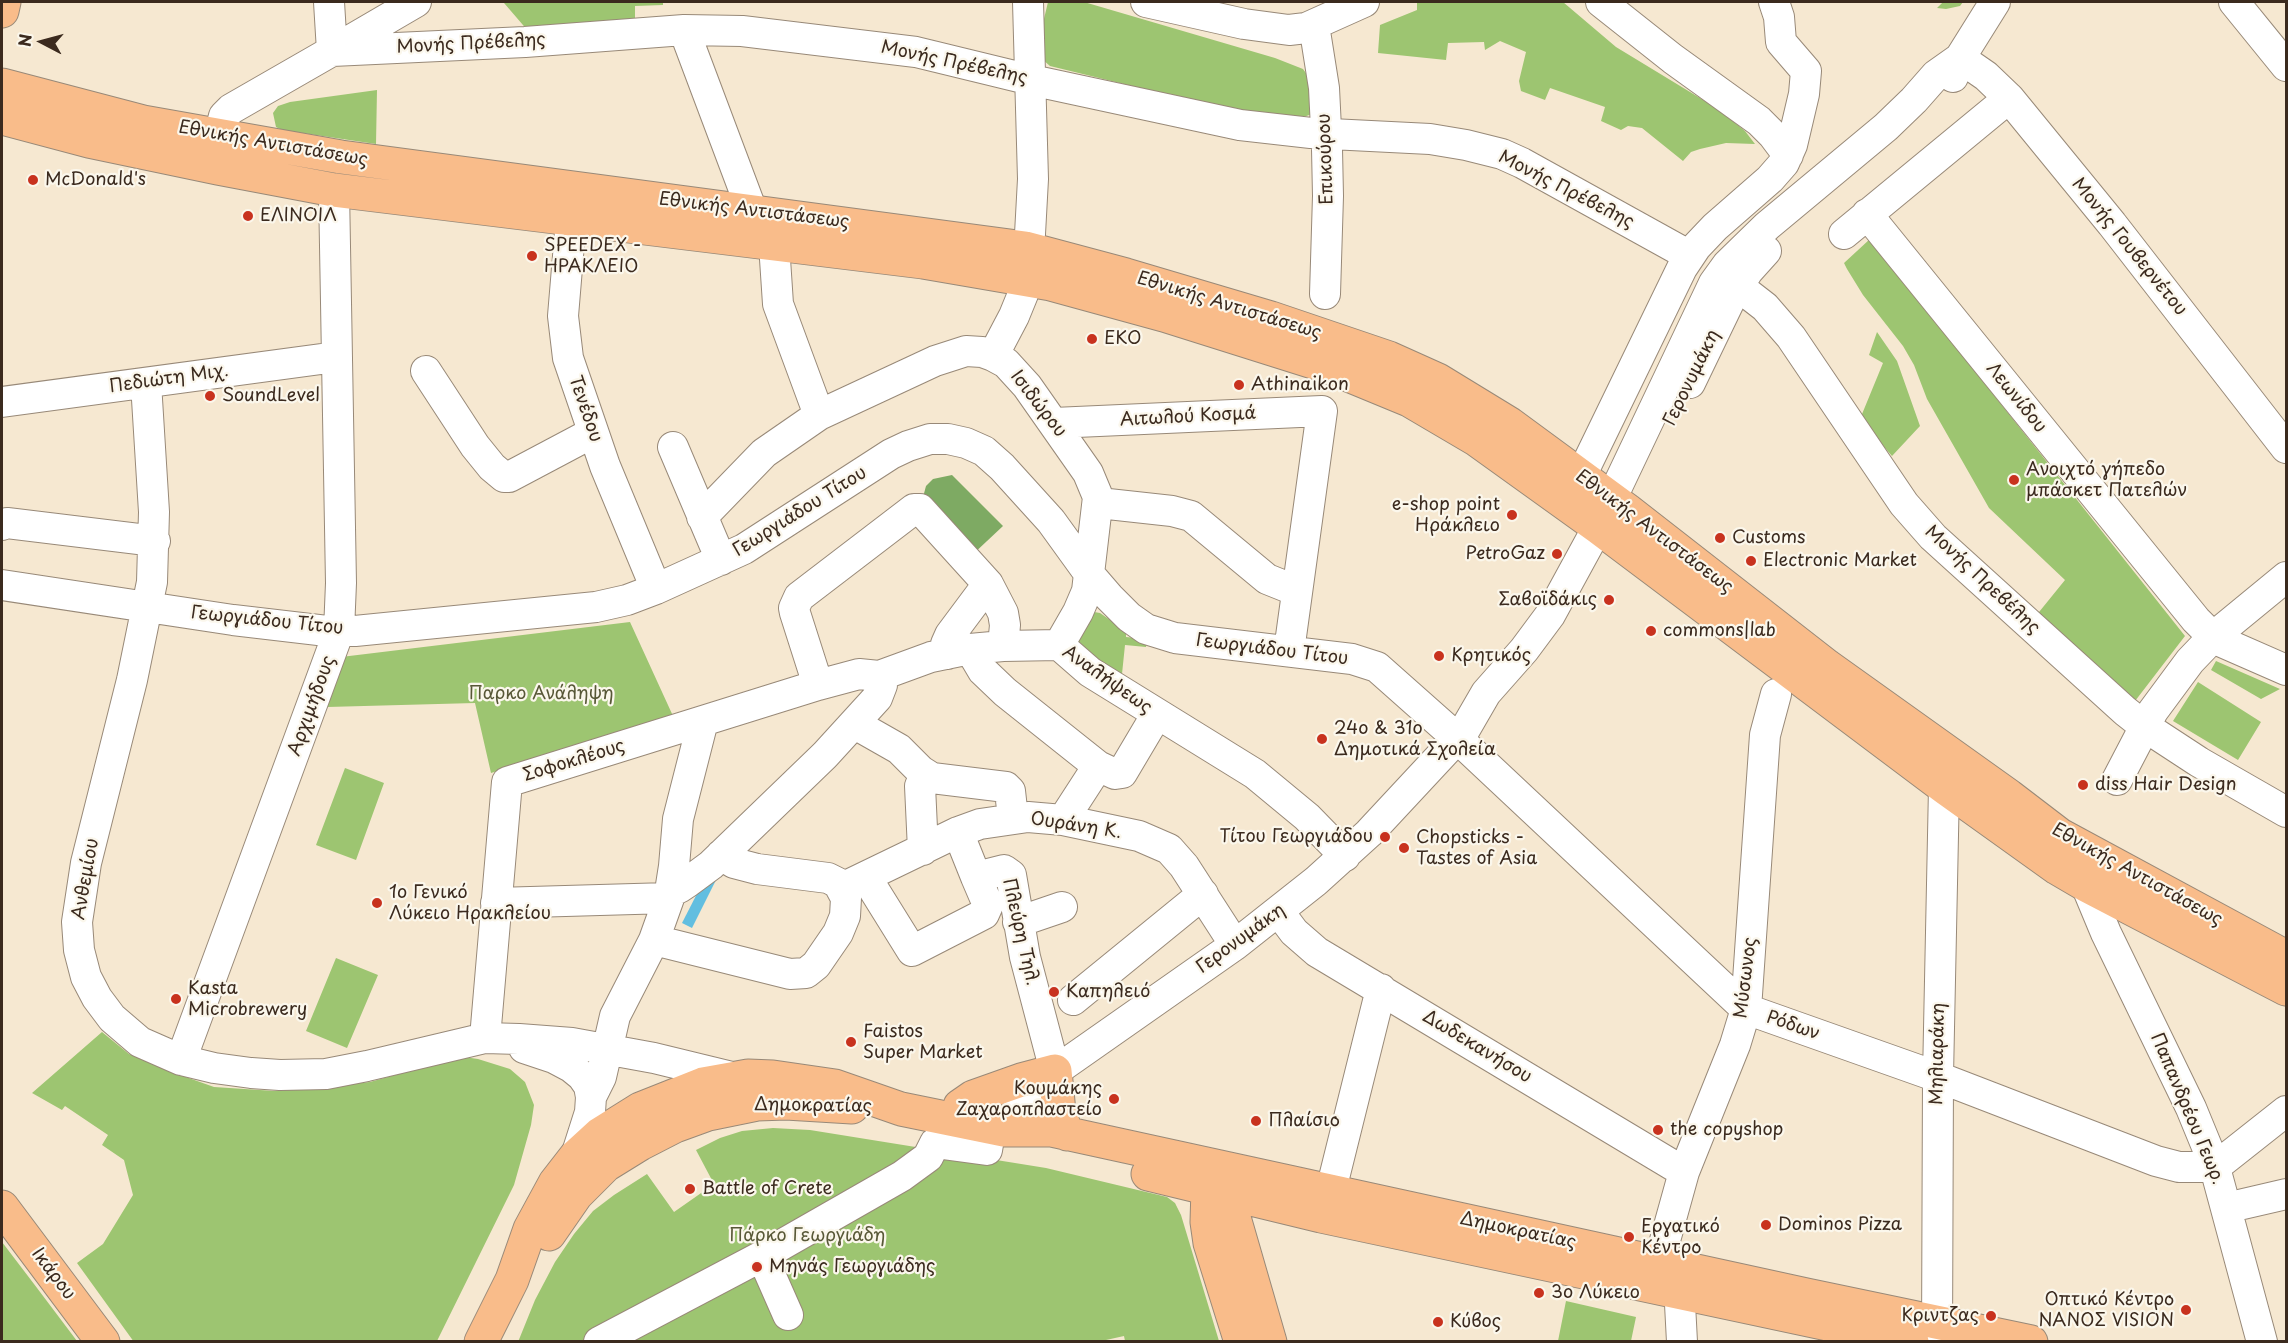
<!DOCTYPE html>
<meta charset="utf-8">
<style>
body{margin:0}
#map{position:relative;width:2288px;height:1343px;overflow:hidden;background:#f6e8d1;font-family:"Playpen Sans",sans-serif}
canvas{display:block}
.frame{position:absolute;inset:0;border:3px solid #3b2a1e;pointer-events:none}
.north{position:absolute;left:12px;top:12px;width:60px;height:60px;-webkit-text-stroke:4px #fbf7ec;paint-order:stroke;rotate:276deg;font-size:16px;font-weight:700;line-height:24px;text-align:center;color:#3b2a1e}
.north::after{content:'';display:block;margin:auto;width:21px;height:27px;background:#3b2a1e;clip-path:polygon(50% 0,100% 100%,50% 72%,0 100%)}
</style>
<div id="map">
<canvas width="2288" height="1343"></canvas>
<div class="frame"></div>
<div class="north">N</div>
</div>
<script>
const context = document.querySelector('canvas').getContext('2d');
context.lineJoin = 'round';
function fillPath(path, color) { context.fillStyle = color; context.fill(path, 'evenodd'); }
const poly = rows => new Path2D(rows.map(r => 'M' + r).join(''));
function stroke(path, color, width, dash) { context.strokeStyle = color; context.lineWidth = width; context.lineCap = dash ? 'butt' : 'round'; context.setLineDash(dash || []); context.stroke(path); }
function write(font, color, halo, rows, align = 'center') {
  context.font = font + ' "Playpen Sans",sans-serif'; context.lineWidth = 4.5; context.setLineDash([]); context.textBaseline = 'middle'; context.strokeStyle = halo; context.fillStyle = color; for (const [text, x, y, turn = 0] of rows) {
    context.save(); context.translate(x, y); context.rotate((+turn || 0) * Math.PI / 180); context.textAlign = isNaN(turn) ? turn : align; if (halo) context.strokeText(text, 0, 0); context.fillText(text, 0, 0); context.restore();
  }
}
const green = poly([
 [506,2,663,2,663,5,635,6,635,22,529,32,504,3],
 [1048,2,1084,2,1275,58,1303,69,1313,83,1312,114,1298,119,1267,119,1050,66,1042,59,1038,44],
 [1417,2,1563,2,1616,47,1718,109,1745,131,1755,144,1726,143,1700,149,1691,152,1683,161,1642,128,1628,126,1621,130,1601,121,1605,107,1550,88,1545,100,1521,91,1519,81,1526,52,1500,41,1485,50,1484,42,1448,43,1446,60,1378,53,1380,25,1417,10],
 [1943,2,1963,2,1960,6,1946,9,1937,8],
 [377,90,376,144,282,130,276,127,273,113,278,106,290,102],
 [1870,239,2185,636,2132,705,2035,617,2065,580,1989,508,1927,399,1914,365,1903,346,1863,295,1847,269,1844,263],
 [1877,332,1897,361,1920,426,1892,456,1860,419,1883,363,1869,355],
 [1094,612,1100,613,1126,631,1126,637,1147,639,1146,647,1125,645,1122,674,1157,696,1153,703,1075,653,1079,626],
 [630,622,673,716,491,773,475,703,327,707,341,657],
 [2216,661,2280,689,2261,699,2211,670],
 [2198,682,2261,722,2238,760,2173,721],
 [345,768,384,783,356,860,316,845],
 [336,958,378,975,347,1048,306,1031],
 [102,1032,129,1054,169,1071,214,1087,275,1091,370,1082,448,1060,464,1057,478,1059,510,1069,525,1082,534,1105,531,1125,514,1185,437,1341,134,1342,77,1263,103,1244,133,1195,124,1160,102,1145,108,1135,65,1106,62,1110,32,1093],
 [773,1128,810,1130,1046,1168,1167,1197,1175,1203,1181,1215,1219,1341,1125,1341,1124,1336,1097,1342,518,1342,535,1300,555,1262,574,1234,593,1211,614,1195,647,1174,674,1212,714,1184,696,1150,720,1138,742,1131],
 [2,1242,34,1284,77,1341,2,1341],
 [1566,1301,1636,1317,1631,1341,1558,1341]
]);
const forest = poly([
 [952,475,1003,526,970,557,922,501,926,486,933,479]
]);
const water = poly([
 [719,874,692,928,682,923,703,882]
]);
const minor = poly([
 [329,2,332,51,416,2],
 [1028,2,1033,179,1030,234],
 [1146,2,1244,24,1289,30,1306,28,1364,2],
 [1601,2,1673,59,1759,121,1773,135,1788,155],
 [2234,2,2286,66],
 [1314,25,1324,88,1327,149,1328,196,1325,294],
 [684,30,752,211],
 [1960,58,1986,76,2009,98,2112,224,2286,448],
 [1953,77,1960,58,1995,2],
 [219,135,224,116,231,109,332,51,525,42,684,30,742,31,916,52,1031,80,1240,125,1311,133,1430,139,1466,145,1502,154,1522,163,1690,256],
 [1867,214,2196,620,2213,637,2222,642,2286,670],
 [571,220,563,316,568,358,605,466,656,589],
 [1844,234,2009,98],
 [774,244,778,304,819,415],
 [1738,286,1765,307,1791,337,1904,504,1933,537,2125,711,2144,726,2199,762,2286,812],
 [993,356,1014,316,1023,294],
 [426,371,475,446,492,467,504,477,509,477,592,433],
 [146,383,154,512,152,582,132,680,86,863,77,922,79,950,86,977,97,998,112,1018,140,1042,181,1060,214,1068,251,1073,280,1075,326,1074,367,1066,485,1038,519,1039,572,1043,654,1058,732,1077],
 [1690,383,1731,298,1748,271,1766,251],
 [2,402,336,357],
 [1054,423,1322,411,1289,651],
 [673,447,721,560],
 [1581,476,1682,268,1696,247,1715,227,1770,179,1784,163,1792,145,1804,94,1806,71,1781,42,1779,17,1774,2],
 [1099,503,1172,511,1191,516,1267,579,1297,591],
 [702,517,764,453,819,415,935,361,966,351,982,352,993,356,1006,363,1027,386,1088,473,1098,497,1087,591,1078,612,1059,645],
 [2,525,7,523,155,541],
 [2,585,233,620,327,631,355,631,596,607,627,600,656,589,744,549,891,454,908,446,930,439,948,439,966,443,984,451,1002,467,1051,521,1090,575,1109,597,1129,617,1146,629,1175,638,1352,659,1377,667,1457,738,1746,1009,1938,1077,2156,1161,2179,1167,2204,1167,2224,1160,2286,1111],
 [970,649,983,671,1005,692,1098,766,1063,820],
 [947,654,946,644,950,635,988,584],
 [879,676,931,657,970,649,1003,646,1059,645,1090,672,1255,774,1307,817,1345,856],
 [818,685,795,613,794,608,799,597,914,509,920,509,988,584,1003,613,1005,625,1003,646],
 [855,724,899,749,921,771,932,778,1006,787,1010,791,1013,818],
 [1098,766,1115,774,1122,773,1157,714],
 [2117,780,2153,711,2190,661,2213,637,2286,577],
 [958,832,976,877,1004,870,1011,875,1025,957,1055,1071],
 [923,850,920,786,925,775],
 [866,877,912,951,984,914,988,905,976,877],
 [2086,885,2106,933,2191,1108,2214,1164,2262,1342],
 [671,888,679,888,688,882,711,865,825,755,877,698,882,685,879,676],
 [842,888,958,832,980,824,1028,817,1063,820,1139,836,1169,849,1184,866,1235,945],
 [496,903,669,898],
 [1279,912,1294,932,1317,952,1684,1172],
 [1018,922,1062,907],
 [654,940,790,974,806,973,816,965,838,933,845,916,846,898,838,883,828,878,757,869,734,863,721,855],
 [1073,1000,1203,894],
 [485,1038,507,782,818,685,859,674,879,676],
 [524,1048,554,1058,571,1067,582,1076,589,1086,591,1097,590,1112,576,1156],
 [181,1060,339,631,341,583,334,190],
 [591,1097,601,1077,615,1016,654,940,669,898,674,866,678,819,703,721],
 [1004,1130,1025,1100,1051,1074,1235,945,1316,881,1369,833,1464,731,1486,693,1524,650,1550,615,1598,527,1714,283,1727,265,1767,226,1886,127,1914,100,1936,75,1960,58],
 [1331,1190,1381,989],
 [2226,1208,2286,1194],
 [762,1256,788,1315],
 [1655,1287,1659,1262,1684,1172,1735,1045,1746,1009,1765,735,1776,694],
 [599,1342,762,1256,902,1176,928,1157,935,1143,987,1150,991,1127],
 [1682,1342,1680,1304,1686,1270],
 [1937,1342,1938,1077,1944,787]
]);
const major = poly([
 [2,11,4,2],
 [2,85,143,122,341,157,1025,248,1126,275,1271,318,1389,358,1438,380,1510,424,1627,510,1827,666,2009,796,2060,835,2286,957],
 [2,118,89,141,218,168,334,190,923,262,1051,284,1164,315,1329,367,1409,400,1477,440,1598,527,1944,787,2057,868,2086,885,2286,989],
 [956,1120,960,1106,973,1097,1021,1080,1055,1071,1059,1112,1067,1134],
 [1218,1168,1208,1188,1207,1222,1210,1243,1241,1342],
 [1148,1174,1321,1216,1912,1342],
 [1222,1176,1270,1342],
 [2,1207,103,1342],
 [549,1234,576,1195,606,1165,640,1144,675,1126,708,1114,757,1104,786,1103,852,1107],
 [481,1342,512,1280,530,1229,555,1183,576,1156,600,1134,640,1109,703,1084,748,1076,773,1077,835,1086,901,1109,1004,1130,1051,1130,1807,1295,2031,1342]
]);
const markers = [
 [33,180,6,"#c8321e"],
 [248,216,6,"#c8321e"],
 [532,256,6,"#c8321e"],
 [1092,339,6,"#c8321e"],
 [1239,385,6,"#c8321e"],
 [210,396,6,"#c8321e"],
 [2014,480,6,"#c8321e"],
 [1512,515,6,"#c8321e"],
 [1720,538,6,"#c8321e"],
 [1557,554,6,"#c8321e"],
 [1751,561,6,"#c8321e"],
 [1609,600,6,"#c8321e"],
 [1651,631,6,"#c8321e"],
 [1439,656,6,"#c8321e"],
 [1322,739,6,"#c8321e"],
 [2083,785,6,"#c8321e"],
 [1385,837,6,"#c8321e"],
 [1404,848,6,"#c8321e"],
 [377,903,6,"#c8321e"],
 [1054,992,6,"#c8321e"],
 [176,999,6,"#c8321e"],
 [851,1042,6,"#c8321e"],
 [1114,1099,6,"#c8321e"],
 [1256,1121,6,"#c8321e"],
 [1658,1130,6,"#c8321e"],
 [690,1189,6,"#c8321e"],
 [1766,1225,6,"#c8321e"],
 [1629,1237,6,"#c8321e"],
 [757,1267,6,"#c8321e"],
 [1539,1293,6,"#c8321e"],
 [2186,1310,6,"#c8321e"],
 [1991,1316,6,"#c8321e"],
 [1438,1322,6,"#c8321e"]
];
const streetNames = [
 ["Μονής Πρέβελης",471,44,-3],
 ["Μονής Πρέβελης",954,63,12],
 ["Εθνικής Αντιστάσεως",273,144,10],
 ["Επικούρου",1326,159,-92],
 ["Μονής Πρέβελης",1566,190,27],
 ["Εθνικής Αντιστάσεως",754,211,7],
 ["Μονής Γουβερνέτου",2129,247,51],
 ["Εθνικής Αντιστάσεως",1229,306,17],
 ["Γερονυμάκη",1692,378,-64],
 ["Πεδιώτη Μιχ.",169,379,-8],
 ["Λεωνίδου",2016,398,51],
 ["Ισιδώρου",1038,404,52],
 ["Τενέδου",585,409,71],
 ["Αιτωλού Κοσμά",1188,417,-3],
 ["Γεωργιάδου Τίτου",800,512,-32],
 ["Εθνικής Αντιστάσεως",1654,532,37],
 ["Μονής Πρεβέλης",1982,580,43],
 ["Γεωργιάδου Τίτου",267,621,6],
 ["Γεωργιάδου Τίτου",1272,650,7],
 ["Αναλήψεως",1107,680,35],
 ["Αρχιμήδους",312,706,-70],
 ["Σοφοκλέους",574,761,-17],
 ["Ουράνη Κ.",1076,826,9],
 ["Εθνικής Αντιστάσεως",2137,875,29],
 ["Ανθεμίου",86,879,-80],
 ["Πλεύρη Τηλ.",1020,932,77],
 ["Γερονυμάκη",1241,939,-36],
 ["Μύσωνος",1746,978,-83],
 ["Ρόδων",1793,1026,19],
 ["Δωδεκανήσου",1477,1047,31],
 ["Μηλιαράκη",1938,1054,-89],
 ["Δημοκρατίας",813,1106,1],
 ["Παπανδρέου Γεωρ.",2187,1109,67],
 ["Δημοκρατίας",1518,1231,12],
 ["Ικάρου",53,1274,53]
];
const poiNames = [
 ["McDonald's",45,180],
 ["ΕΛΙΝΟΙΛ",260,216],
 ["SPEEDEX -",544,246],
 ["ΗΡΑΚΛΕΙΟ",544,267],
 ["EKO",1104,339],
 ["Athinaikon",1251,385],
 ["SoundLevel",222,396],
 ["Ανοιχτό γήπεδο",2026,470],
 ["μπάσκετ Πατελών",2026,491],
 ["e-shop point",1500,505,"right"],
 ["Ηράκλειο",1500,526,"right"],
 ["Customs",1732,538],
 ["PetroGaz",1545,554,"right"],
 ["Electronic Market",1763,561],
 ["Σαβοϊδάκις",1597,600,"right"],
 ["commons|lab",1663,631],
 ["Κρητικός",1451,656],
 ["24ο & 31ο",1334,729],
 ["Δημοτικά Σχολεία",1334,750],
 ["diss Hair Design",2095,785],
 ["Τίτου Γεωργιάδου",1373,837,"right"],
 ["Chopsticks -",1416,838],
 ["Tastes of Asia",1416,859],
 ["1ο Γενικό",389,893],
 ["Λύκειο Ηρακλείου",389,914],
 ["Kasta",188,989],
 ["Microbrewery",188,1010],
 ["Καπηλειό",1066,992],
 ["Faistos",863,1032],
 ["Super Market",863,1053],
 ["Κουμάκης",1102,1089,"right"],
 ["Ζαχαροπλαστείο",1102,1110,"right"],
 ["Πλαίσιο",1268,1121],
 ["the copyshop",1670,1130],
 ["Battle of Crete",702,1189],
 ["Dominos Pizza",1778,1225],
 ["Εργατικό",1641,1227],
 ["Κέντρο",1641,1248],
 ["Μηνάς Γεωργιάδης",769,1267],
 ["3ο Λύκειο",1551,1293],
 ["Οπτικό Κέντρο",2174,1300,"right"],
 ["ΝΑΝΟΣ VISION",2174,1321,"right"],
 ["Κριντζας",1979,1316,"right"],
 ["Κύβος",1450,1322]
];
const parkNames = [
 ["Παρκο Ανάληψη",541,694],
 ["Πάρκο Γεωργιάδη",807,1236]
];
fillPath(green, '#9dc571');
fillPath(forest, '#7eaa63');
fillPath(water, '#62bee0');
stroke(minor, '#988978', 32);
stroke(major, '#988978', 35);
stroke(minor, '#fff', 30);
stroke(major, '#f9bc8a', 33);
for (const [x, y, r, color] of markers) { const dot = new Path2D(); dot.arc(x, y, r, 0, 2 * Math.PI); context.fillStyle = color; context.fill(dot); stroke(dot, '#fbf7ec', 2); }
write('18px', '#3b2a1e', '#fbf7ec', streetNames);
write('18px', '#3b2a1e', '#fbf7ec', poiNames, 'left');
write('18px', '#585837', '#fbf7ec', parkNames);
</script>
